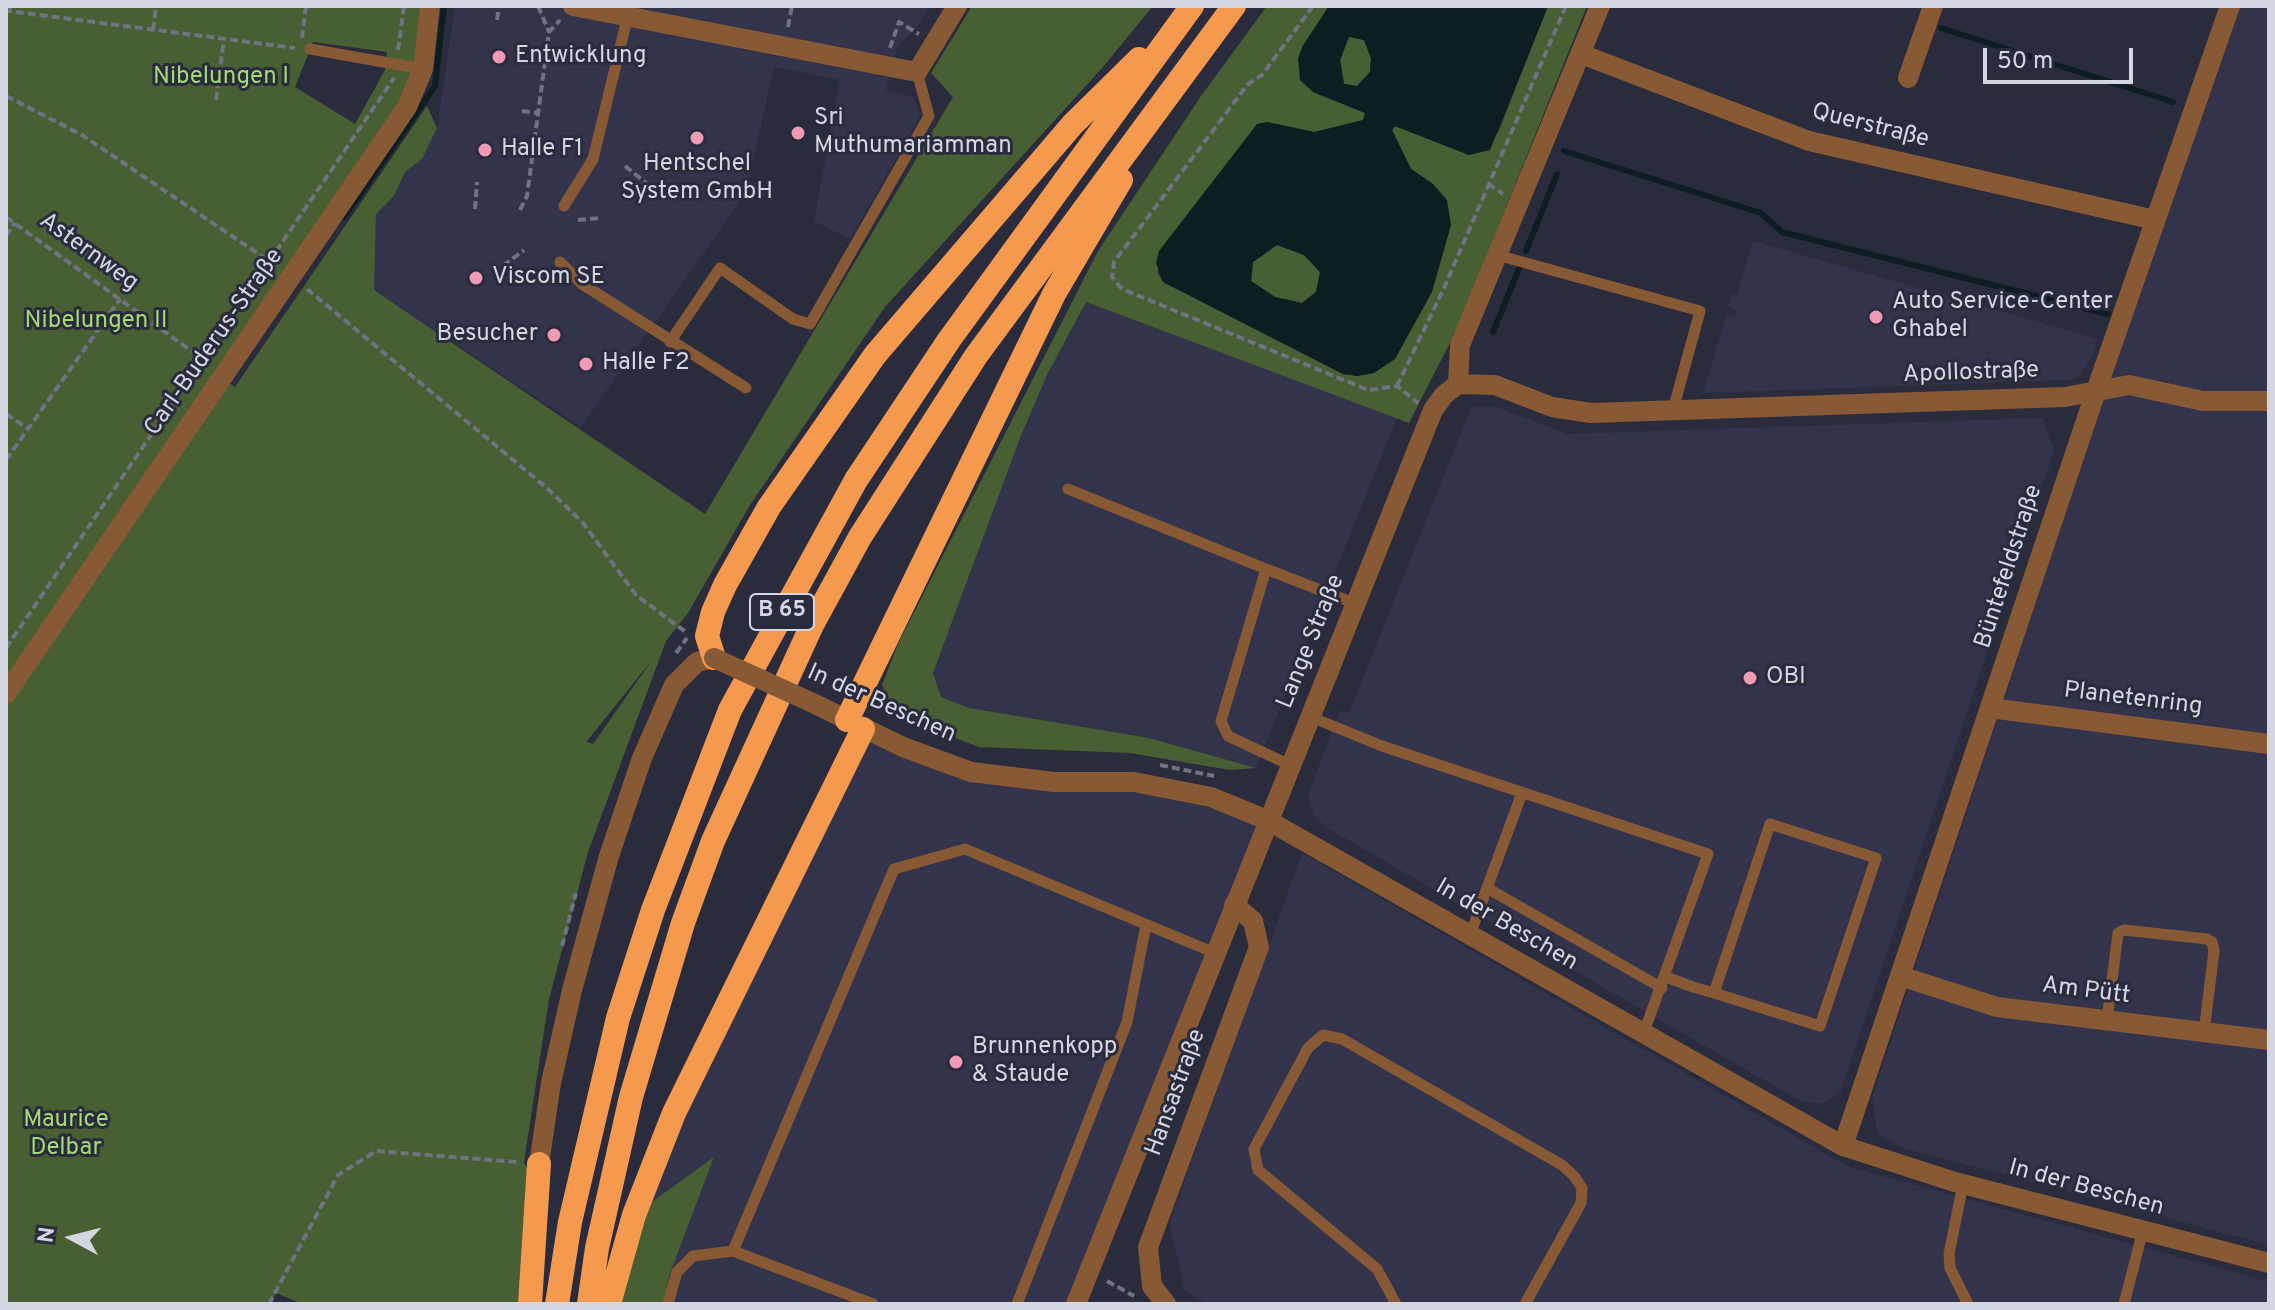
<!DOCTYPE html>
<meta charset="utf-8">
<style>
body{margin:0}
#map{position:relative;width:2275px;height:1310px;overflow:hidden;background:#2a2b3d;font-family:Overpass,sans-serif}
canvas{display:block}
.frame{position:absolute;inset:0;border:8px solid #d4d6e2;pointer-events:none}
.north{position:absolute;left:32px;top:1198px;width:80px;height:80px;-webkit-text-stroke:6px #2a2b3d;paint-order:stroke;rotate:277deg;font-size:22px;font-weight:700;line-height:32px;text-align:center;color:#d4d6e2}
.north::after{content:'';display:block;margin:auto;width:28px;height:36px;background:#d4d6e2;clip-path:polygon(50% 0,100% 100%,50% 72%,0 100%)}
.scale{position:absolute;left:1983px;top:48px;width:150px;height:36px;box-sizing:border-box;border:4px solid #d4d6e2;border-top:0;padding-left:10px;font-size:24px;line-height:28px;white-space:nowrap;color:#d4d6e2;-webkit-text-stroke:6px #2a2b3d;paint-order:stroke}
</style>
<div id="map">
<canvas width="2275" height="1310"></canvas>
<div class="frame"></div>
<div class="north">N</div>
<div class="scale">50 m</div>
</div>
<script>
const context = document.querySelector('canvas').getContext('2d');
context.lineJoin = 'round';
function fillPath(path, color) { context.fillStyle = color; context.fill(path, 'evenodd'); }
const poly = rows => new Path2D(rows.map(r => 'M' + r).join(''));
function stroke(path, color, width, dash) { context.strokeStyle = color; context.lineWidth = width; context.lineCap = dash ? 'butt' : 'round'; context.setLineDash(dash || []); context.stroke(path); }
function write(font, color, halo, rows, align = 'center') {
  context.font = font + ' Overpass,sans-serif'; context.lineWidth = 6; context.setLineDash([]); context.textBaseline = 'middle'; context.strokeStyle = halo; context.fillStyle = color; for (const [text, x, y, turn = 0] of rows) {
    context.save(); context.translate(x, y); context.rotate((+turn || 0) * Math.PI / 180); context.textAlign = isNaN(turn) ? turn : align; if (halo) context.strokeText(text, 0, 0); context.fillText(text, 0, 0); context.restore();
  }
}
const built = poly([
 [455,6,930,6,917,28,898,46,886,90,913,97,921,114,850,239,814,221,840,80,774,67,746,193,581,427,374,290,376,214,394,196,405,172,422,159,437,128],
 [2240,6,2269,6,2269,1245,1900,1147,1877,1132,1872,1098,2111,375],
 [1753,241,2098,339,2092,357,2080,376,2068,380,1703,393,1726,316,1735,317,1736,310,1728,307,1732,294,1737,295],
 [1086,302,1397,418,1256,768,1149,738,969,708,941,697,933,673,1020,438,1048,373],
 [1471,407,1497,407,1567,434,2043,418,2054,451,1841,1091,1824,1103,1802,1102,1327,828,1313,815,1308,795,1340,710,1349,713],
 [863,729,938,762,1102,781,1267,820,1076,1304,612,1304,634,1215],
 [1302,853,1849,1167,2269,1282,2269,1304,1208,1304,1185,1291,1169,1224]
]);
const green = poly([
 [6,6,429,6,415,91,221,378,235,387,427,106,437,128,422,159,405,172,394,196,376,214,374,290,705,514,953,97,931,73,972,6,1153,6,1103,67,885,307,750,505,688,613,666,641,588,852,549,999,524,1162,531,1177,524,1304,303,1304,276,1293,269,1304,6,1304],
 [313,42,387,52,385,70,355,124,295,87],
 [652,660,593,744,587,742,587,741],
 [1267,6,1329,6,1302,47,1313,92,1366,113,1363,120,1347,126,1314,132,1267,122,1157,272,1163,282,1343,374,1358,376,1433,184,1411,169,1392,130,1395,126,1469,155,1498,133,1548,6,1587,6,1457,329,1409,423,1086,302,1048,373,1020,438,933,673,941,697,969,708,1149,738,1256,768,1230,770,1130,753,979,747,910,721,890,705,882,685,898,644,1098,251,1201,96],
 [1349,36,1364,40,1371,58,1370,72,1357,86,1344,84,1340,60],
 [1277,245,1304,255,1320,272,1316,292,1302,303,1275,297,1251,281,1253,262],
 [714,1157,669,1276,665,1304,612,1304,634,1215]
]);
const water = poly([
 [1329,6,1548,6,1490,150,1469,155,1395,126,1392,130,1411,169,1433,184,1447,200,1451,225,1432,292,1395,359,1374,373,1358,376,1343,374,1163,282,1156,263,1159,251,1257,124,1267,122,1314,132,1363,120,1365,113,1313,92,1300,80,1298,59,1302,47],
 [1349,37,1364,40,1371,58,1370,72,1357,86,1344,84,1340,60],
 [1277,245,1304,255,1320,272,1316,292,1302,303,1275,297,1251,281,1253,262]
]);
const stream = poly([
 [1941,28,2173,102],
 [1564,151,1761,213,1782,232,2108,314],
 [344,217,435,86,444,6],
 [1526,251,1557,174],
 [1493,332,1519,269]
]);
const path = poly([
 [10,6,9,11,295,48],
 [538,6,549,32],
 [1313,6,1262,75,1248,84,1114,262,1112,277,1122,289,1368,390,1397,386,1418,403],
 [497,20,499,6],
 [788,27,792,6],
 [153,30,156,6],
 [302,38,306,6],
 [890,48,899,22,919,34],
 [398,50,404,6],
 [6,96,82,135,278,267],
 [216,100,224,39],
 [522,111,539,113],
 [625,166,661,195],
 [1488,184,1503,194],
 [475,209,477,182],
 [520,210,527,196,549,32,560,20],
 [6,217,201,358],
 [578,220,602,218],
 [6,236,15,223],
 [503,266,524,250],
 [307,289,547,488,583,523,636,595,687,633],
 [1397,386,1444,288,1566,6],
 [6,414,27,428],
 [6,460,120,299],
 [6,648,394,78],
 [676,653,687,638],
 [1160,765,1214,776],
 [562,946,576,893],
 [1107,1281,1134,1296],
 [269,1304,338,1175,376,1151,518,1162]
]);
const lane = poly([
 [310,49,423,69],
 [564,206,593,159,628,15],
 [1497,255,1700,311,1673,410],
 [560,262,582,284,746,388],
 [670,342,720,268,793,319,810,324,929,116,917,72],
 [1068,489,1266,569],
 [1311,717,1382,746,1708,854,1643,1035],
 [1290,765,1228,736,1221,721,1266,569,1356,604],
 [1522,793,1487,888,1662,988],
 [1470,935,1487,888],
 [1666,977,1693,987,1714,993,1820,1026,1876,858,1770,824,1714,993],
 [2107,1020,2118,933,2124,930,2207,939,2212,942,2214,951,2204,1032],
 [1963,1184,1949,1254,1950,1268,1968,1304],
 [668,1304,677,1272,693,1256,733,1251],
 [873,1304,733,1251,894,869,965,849,1215,953],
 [1017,1304,1127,1022,1146,925],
 [1396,1304,1377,1269,1258,1170,1254,1149,1308,1048,1323,1035,1342,1039,1562,1165,1574,1176,1582,1188,1581,1203,1525,1304],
 [2124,1304,2143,1230]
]);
const street = poly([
 [573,6,917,72,957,6],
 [1581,54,1809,141,2155,220],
 [1908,78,1933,6],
 [1458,384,1495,385,1552,407,1591,413,2065,397,2129,385,2203,401,2269,401],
 [6,694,407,107,423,69,430,6],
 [815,704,903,747,971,772,1054,782,1134,782,1211,797,1267,820,1843,1146,1955,1182,2269,1263],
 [1990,708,2269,744],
 [1900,976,1997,1007,2269,1040],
 [1843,1146,2096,391,2230,6],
 [539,1164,551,1083,572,990,609,856,642,758,674,685,697,662,714,658],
 [1076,1304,1433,410,1444,395,1458,384,1460,345,1600,6],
 [1166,1304,1152,1286,1148,1247,1259,947,1253,921,1234,905]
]);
const highway = poly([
 [714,658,707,636,713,612,725,585,769,507,875,355,1073,124,1139,59],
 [847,720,1054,294,1121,180],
 [530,1304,539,1164],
 [557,1304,570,1222,618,1018,653,910,730,710,856,480,949,340,1192,6],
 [589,1304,597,1248,631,1097,683,923,713,841,812,625,860,537,976,356,1234,6],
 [609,1304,634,1215,674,1113,863,729]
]);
const streetBridge = poly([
 [714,658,815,704]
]);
const markers = [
 [499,57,8,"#f09ab4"],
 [798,133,8,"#f09ab4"],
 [697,138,8,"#f09ab4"],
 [485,150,8,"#f09ab4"],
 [476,278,8,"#f09ab4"],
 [1876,317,8,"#f09ab4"],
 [554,335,8,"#f09ab4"],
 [586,364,8,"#f09ab4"],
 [1750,678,8,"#f09ab4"],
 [956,1062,8,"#f09ab4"]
];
const shields = [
 [782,612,64]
];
const shieldNames = [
 ["B 65",782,612]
];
const poiNames = [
 ["Entwicklung",515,57],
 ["Sri",814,119],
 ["Muthumariamman",814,147],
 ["Halle F1",501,150],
 ["Hentschel",697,165,"center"],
 ["System GmbH",697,193,"center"],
 ["Viscom SE",492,278],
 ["Auto Service-Center",1892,303],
 ["Ghabel",1892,331],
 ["Besucher",538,335,"right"],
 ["Halle F2",602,364],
 ["OBI",1766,678],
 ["Brunnenkopp",972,1048],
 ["& Staude",972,1076]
];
const parkNames = [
 ["Nibelungen I",221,78],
 ["Nibelungen II",96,322],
 ["Maurice",66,1121],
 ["Delbar",66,1149]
];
const streetNames = [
 ["Querstraße",1870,127,14],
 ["Asternweg",88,253,36],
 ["Carl-Buderus-Straße",215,343,-55],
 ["Apollostraße",1971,374,-2],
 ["Büntefeldstraße",2010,567,-72],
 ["Lange Straße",1312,642,-68],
 ["Planetenring",2133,700,7],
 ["In der Beschen",881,705,24],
 ["In der Beschen",1506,926,30],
 ["Am Pütt",2086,992,7],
 ["Hansastraße",1177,1093,-70],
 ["In der Beschen",2086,1189,15]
];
fillPath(built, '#33344c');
fillPath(green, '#485f34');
fillPath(water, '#0d1d21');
stroke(stream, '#0d1d21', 6);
stroke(path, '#717282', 4, [8, 4]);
stroke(lane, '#875934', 11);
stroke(street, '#875934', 20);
stroke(highway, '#f4994d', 24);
stroke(streetBridge, '#875934', 20);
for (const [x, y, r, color] of markers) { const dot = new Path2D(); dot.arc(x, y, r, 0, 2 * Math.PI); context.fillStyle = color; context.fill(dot); stroke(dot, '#2a2b3d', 3); }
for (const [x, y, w] of shields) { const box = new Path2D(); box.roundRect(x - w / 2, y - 18, w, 36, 6); context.fillStyle = '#2a2b3d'; context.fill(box); stroke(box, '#d4d6e2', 2); }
write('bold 22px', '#d4d6e2', null, shieldNames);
write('24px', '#d4d6e2', '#2a2b3d', poiNames, 'left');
write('24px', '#a4db71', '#2a2b3d', parkNames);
write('24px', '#d4d6e2', '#2a2b3d', streetNames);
</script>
